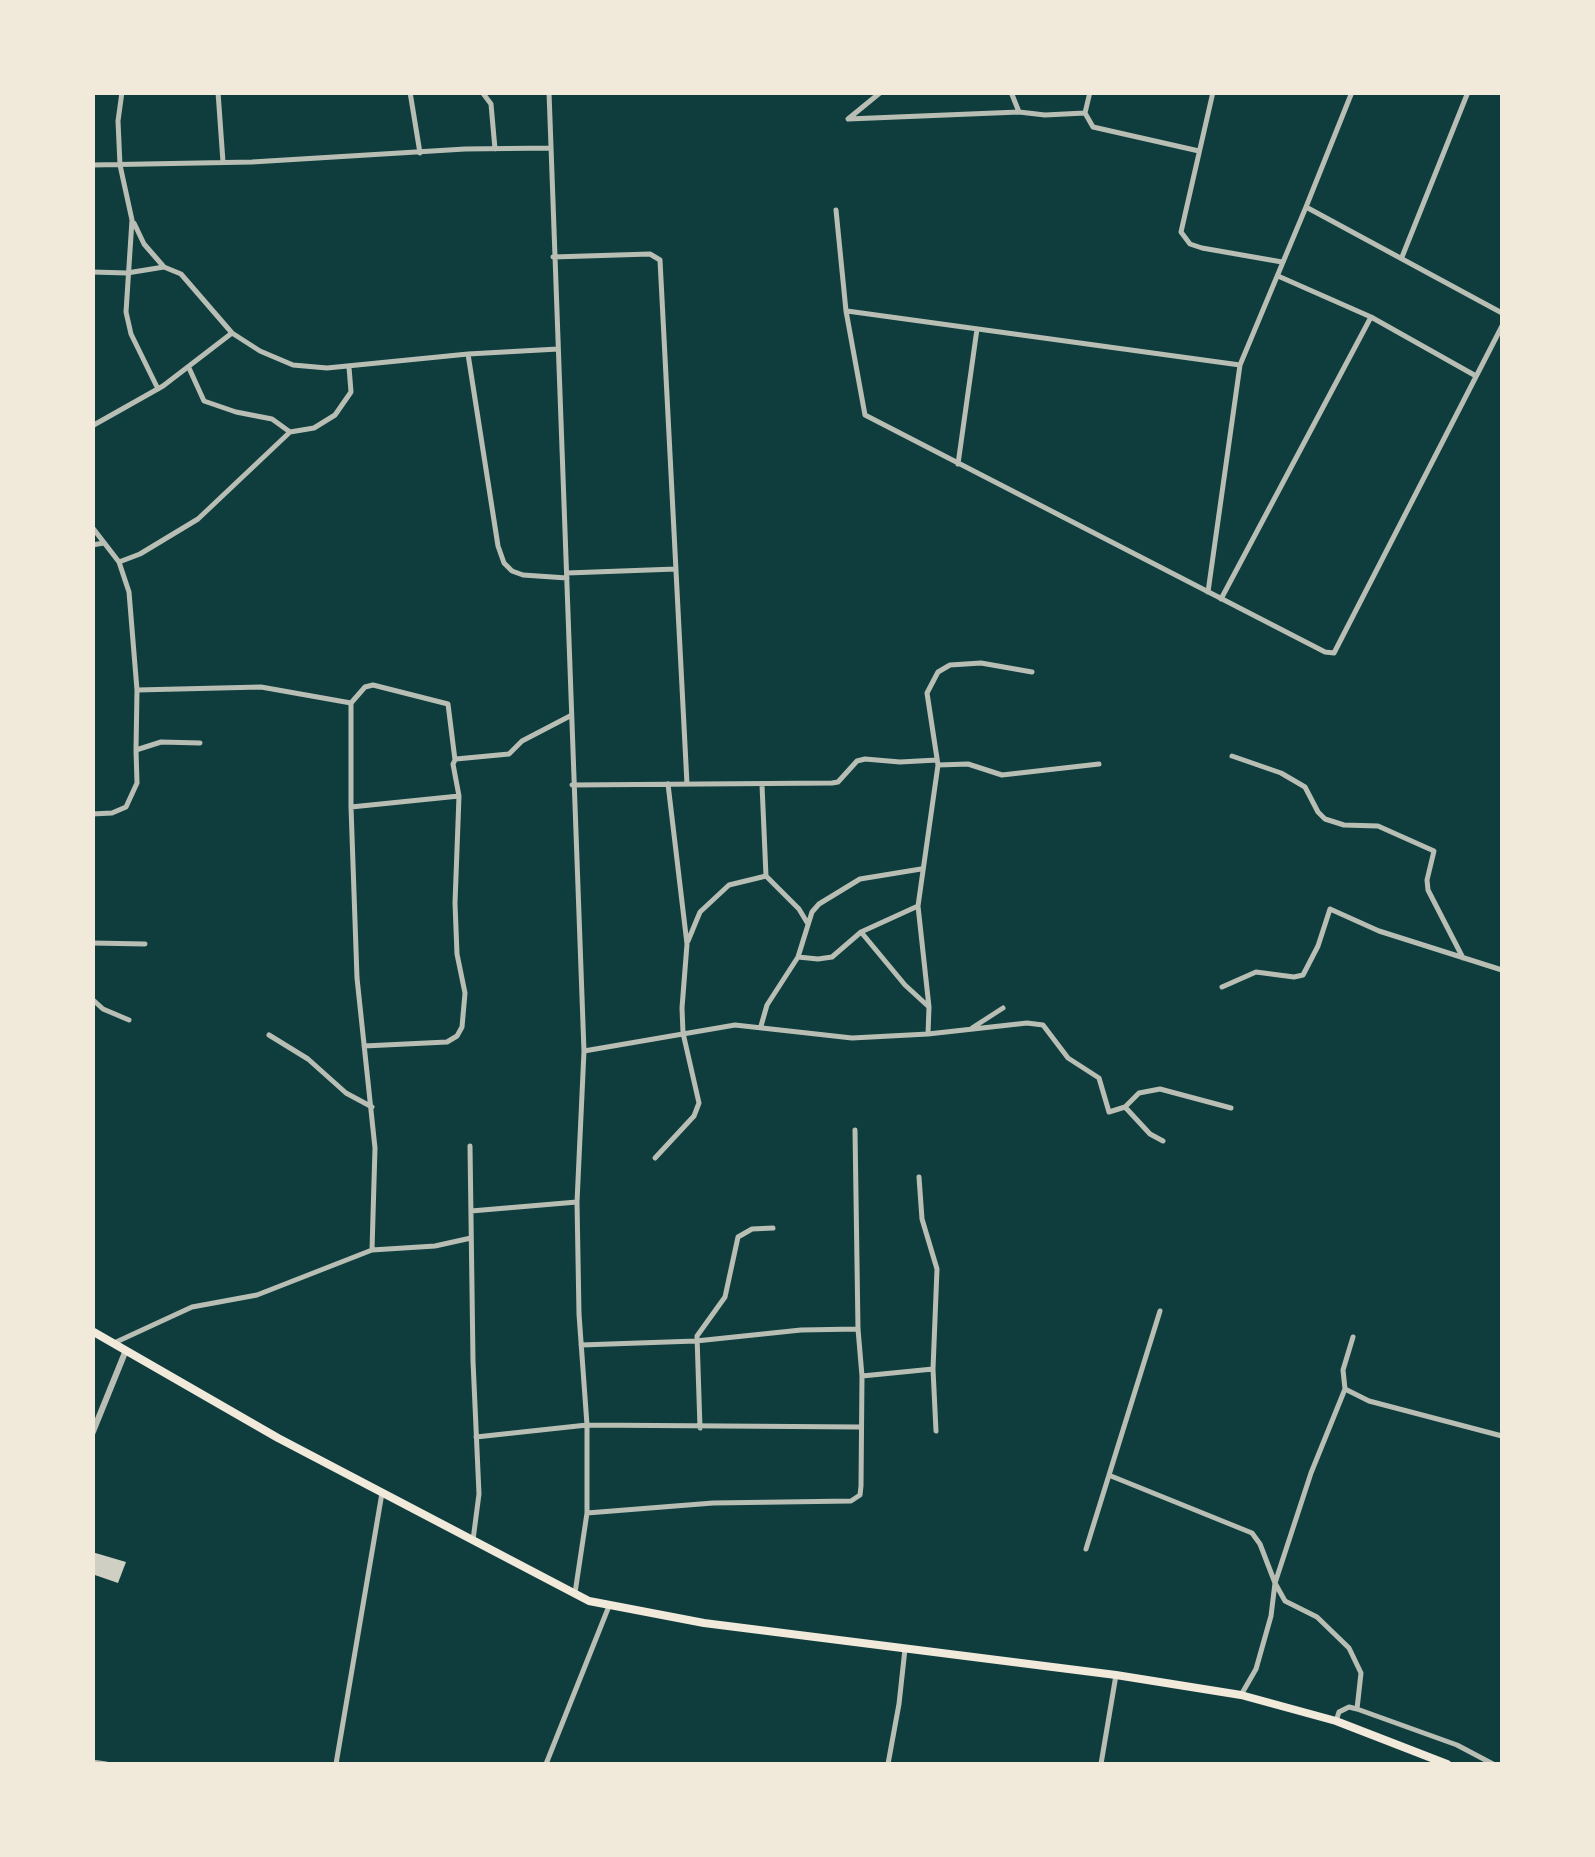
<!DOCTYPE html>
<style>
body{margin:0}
#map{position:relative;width:1595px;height:1857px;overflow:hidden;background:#0f3d3e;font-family:"IBM Plex Serif",serif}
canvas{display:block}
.frame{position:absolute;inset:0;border:95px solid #f1e9da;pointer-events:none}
</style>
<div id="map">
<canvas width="1595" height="1857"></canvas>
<div class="frame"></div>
</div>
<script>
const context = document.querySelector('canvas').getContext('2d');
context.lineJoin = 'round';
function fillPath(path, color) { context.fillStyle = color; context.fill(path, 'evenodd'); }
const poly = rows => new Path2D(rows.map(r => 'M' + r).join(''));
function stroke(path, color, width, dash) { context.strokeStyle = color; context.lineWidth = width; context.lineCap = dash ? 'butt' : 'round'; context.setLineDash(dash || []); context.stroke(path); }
const building = poly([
 [92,1552,126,1562,118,1583,92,1574]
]);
const minor = poly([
 [122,92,118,121,120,165,132,220,126,312,131,334,158,389],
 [218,92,223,162],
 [410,92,420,153],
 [482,92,491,104,495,149],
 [549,92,584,1051],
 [1011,92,1019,112],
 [1213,92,1181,232,1190,244,1202,248,1282,262],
 [1352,92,1306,207,1502,313],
 [1085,113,1090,92],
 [848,119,1019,112,1045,115,1085,113,1093,127,1199,151],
 [848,119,881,92],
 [92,165,252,162,465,149,551,148],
 [836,210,846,311,865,415,1325,652,1334,653,1502,326],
 [134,223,144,244,164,267],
 [553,257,650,254,660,260,687,784],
 [1402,257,1468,92],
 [92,272,127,273,164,267,181,274,232,333,260,351,293,365,327,368,468,354,558,349],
 [1278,276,1371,317,1476,376],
 [847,311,1240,365],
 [468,354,498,546,504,563,512,571,523,575,567,578],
 [189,368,204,401,236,412,272,419,290,432],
 [92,426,163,386,232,333],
 [958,464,977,329],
 [92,527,119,562,129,592,137,690,261,687,351,703,351,807,357,978,375,1148,372,1250,257,1295,192,1307,114,1343],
 [92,545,104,543],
 [119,562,140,554,198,519,290,432,314,428,335,415,351,392,349,367],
 [567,573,676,569],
 [1208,592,1240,365,1306,207],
 [1221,599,1371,317],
 [351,703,365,687,373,685,448,704,455,760,453,764,459,796,455,903,457,954,465,993,462,1027,457,1036,447,1042,364,1046],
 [136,750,137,690],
 [1232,756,1281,773,1305,787,1318,812,1325,819,1344,825,1378,826,1434,851,1427,880,1428,890,1463,958],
 [456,759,509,754,522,741,570,716],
 [938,765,968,764,1002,775,1099,764],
 [572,785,832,783,838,782,857,761,865,759,900,762,937,760],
 [762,785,766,876,799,909,808,924],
 [351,807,459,796],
 [92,814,112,813,126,807,137,783,136,750,161,742,200,743],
 [861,932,905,985,929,1007],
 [688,941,700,912,729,885,766,876],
 [92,943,145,944],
 [798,957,818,959,832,957,861,932,918,906],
 [1222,987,1256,972,1294,977,1303,975,1318,946,1330,909,1379,931,1502,970],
 [92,999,103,1009,129,1020],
 [761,1026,767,1005,798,957,812,912,819,904,860,879,921,869],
 [972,1028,1003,1008],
 [928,1034,1027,1023,1043,1025,1068,1058,1099,1078,1109,1112,1125,1107,1150,1134,1163,1141],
 [269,1035,308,1059,346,1093,372,1107],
 [1125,1107,1139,1093,1160,1089,1231,1108],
 [855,1130,858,1329,862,1376,933,1369,937,1269,922,1219,919,1177],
 [470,1146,473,1361,479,1494,473,1540],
 [655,1158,694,1116,699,1103,683,1033,682,1008,687,944,668,784],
 [471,1211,577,1202,584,1051,735,1025,852,1038,928,1034,929,1007,918,906,938,765,927,693,938,672,950,665,981,663,1032,672],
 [372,1250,435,1246,471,1238],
 [1353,1337,1343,1370,1345,1389,1369,1401,1502,1436],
 [581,1345,696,1341,801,1330,858,1329],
 [933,1369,936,1431],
 [700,1428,697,1336,725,1297,738,1237,752,1229,773,1228],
 [476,1437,587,1425,860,1427],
 [1111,1476,1252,1533,1260,1544,1275,1583,1285,1601,1317,1617,1349,1648,1361,1673,1357,1709],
 [587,1513,713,1503,851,1501,860,1495,861,1486,862,1376],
 [1086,1549,1160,1311],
 [575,1593,587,1513,587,1425,579,1314,577,1202],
 [1241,1695,1256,1669,1271,1616,1275,1583,1311,1473,1345,1389],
 [1336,1721,1339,1712,1349,1707,1357,1709,1457,1745,1493,1764],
 [92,1762,106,1764],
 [336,1764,382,1493],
 [546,1764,609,1606],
 [888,1764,899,1704,905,1649],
 [1101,1764,1116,1675]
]);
const tertiary = poly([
 [92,1434,126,1350]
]);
const primary = poly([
 [92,1331,278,1438,589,1601,704,1623,1116,1675,1241,1695,1336,1721,1447,1764]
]);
fillPath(building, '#cfcfc3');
stroke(minor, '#b8beb3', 5);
stroke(tertiary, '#b8beb3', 6);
stroke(primary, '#f1e9da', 8);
</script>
